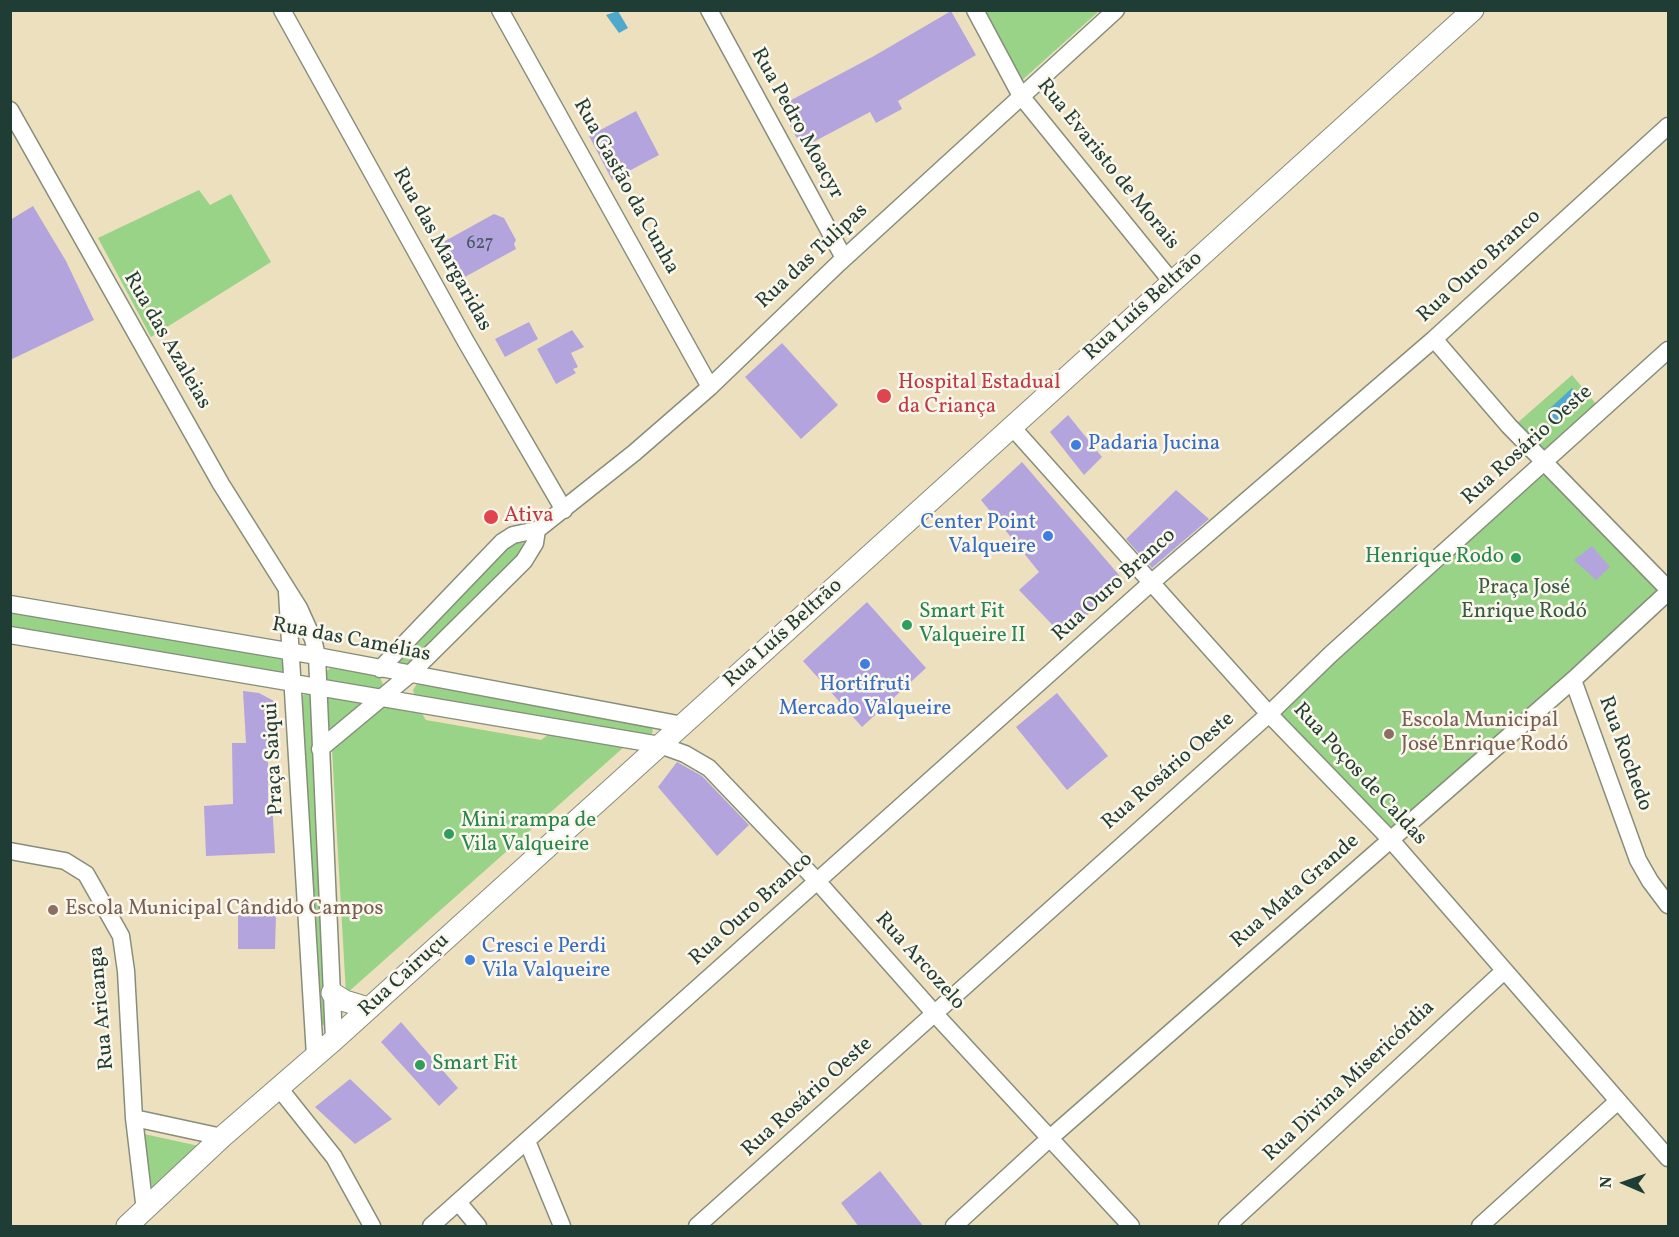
<!DOCTYPE html>
<meta charset="utf-8">
<style>
body{margin:0}
#map{position:relative;width:1679px;height:1237px;overflow:hidden;background:#ede0bf;font-family:Vollkorn,serif}
canvas{display:block}
.frame{position:absolute;inset:0;border:12px solid #1f3d34;pointer-events:none}
.north{position:absolute;left:1595px;top:1153px;width:60px;height:60px;-webkit-text-stroke:4px #fbf7ec;paint-order:stroke;rotate:272deg;font-size:16px;font-weight:700;line-height:24px;text-align:center;color:#1f3d34}
.north::after{content:'';display:block;margin:auto;width:21px;height:27px;background:#1f3d34;clip-path:polygon(50% 0,100% 100%,50% 72%,0 100%)}
</style>
<div id="map">
<canvas width="1679" height="1237"></canvas>
<div class="frame"></div>
<div class="north">N</div>
</div>
<script>
const context = document.querySelector('canvas').getContext('2d');
context.lineJoin = 'round';
function fillPath(path, color) { context.fillStyle = color; context.fill(path, 'evenodd'); }
const poly = rows => new Path2D(rows.map(r => 'M' + r).join(''));
function stroke(path, color, width, dash) { context.strokeStyle = color; context.lineWidth = width; context.lineCap = dash ? 'butt' : 'round'; context.setLineDash(dash || []); context.stroke(path); }
function write(font, color, halo, rows, align = 'center') {
  context.font = font + ' Vollkorn,serif'; context.lineWidth = 5; context.setLineDash([]); context.textBaseline = 'middle'; context.strokeStyle = halo; context.fillStyle = color; for (const [text, x, y, turn = 0] of rows) {
    context.save(); context.translate(x, y); context.rotate((+turn || 0) * Math.PI / 180); context.textAlign = isNaN(turn) ? turn : align; if (halo) context.strokeText(text, 0, 0); context.fillText(text, 0, 0); context.restore();
  }
}
const green = poly([
 [982,11,1099,11,1019,83],
 [199,190,210,205,231,194,271,262,151,337,98,238],
 [1572,375,1601,410,1544,462,1668,589,1390,839,1269,714,1543,462,1515,425],
 [519,540,527,547,410,666,393,663,513,541],
 [10,611,284,657,284,671,279,673,11,628],
 [330,668,379,676,383,684,379,690,327,682,324,674],
 [417,684,649,721,653,731,650,737,415,697,413,690],
 [306,694,312,696,327,1026,319,1024,300,697],
 [330,696,366,701,333,729,328,727,327,700],
 [387,705,421,712,426,720,541,740,549,734,624,747,346,994,332,749],
 [144,1134,199,1146,152,1189]
]);
const water = poly([
 [618,11,628,28,619,33,606,15],
 [1572,388,1580,401,1556,424,1547,411]
]);
const building = poly([
 [951,11,976,55,898,101,902,109,876,123,870,112,802,148,780,106,874,56],
 [636,111,659,155,612,180,589,136],
 [33,206,66,261,94,320,10,360,10,220],
 [494,214,504,218,516,240,514,244,516,249,463,278,456,273,444,253,445,241],
 [529,322,538,339,505,357,495,339],
 [572,330,584,347,571,353,578,367,573,369,576,373,556,384,537,349],
 [782,343,838,405,801,439,745,377],
 [1068,415,1102,457,1084,475,1050,432],
 [1022,462,1125,582,1063,636,1019,590,1039,572,981,500],
 [1176,490,1209,519,1152,568,1126,539],
 [1592,546,1610,567,1596,580,1574,560],
 [867,602,926,668,862,727,803,661],
 [243,691,259,693,274,701,277,743,268,743,268,803,272,802,275,853,206,856,204,806,233,804,232,743,246,743],
 [1057,693,1108,756,1067,790,1016,727],
 [677,762,702,776,749,825,717,856,658,787],
 [238,915,276,915,275,949,238,949],
 [401,1022,458,1088,439,1106,381,1042],
 [350,1079,392,1119,355,1144,315,1107],
 [880,1171,924,1227,859,1227,841,1203]
]);
const minor = poly([
 [282,10,465,340,564,510],
 [500,10,710,387],
 [709,10,844,258],
 [975,10,1021,96,1172,282],
 [10,110,221,484,299,608,313,639,317,656,334,1040],
 [1434,339,1509,426,1668,589],
 [1012,427,1269,714,1390,839,1668,1158],
 [287,592,315,1056],
 [10,604,317,656,683,725],
 [10,635,660,745,685,754,709,768,818,882,935,1014,1131,1226],
 [380,669,502,542,513,535,537,530,634,453,710,387,839,263,1116,10],
 [1573,680,1638,860,1650,881,1668,905],
 [320,749,409,675,524,561,535,543,537,530],
 [10,851,65,861,86,874,121,936,126,971,134,1118,145,1211],
 [279,1088,334,1157,372,1226],
 [134,1118,222,1137],
 [527,1141,562,1226],
 [458,1202,478,1226],
 [431,1226,1152,582,1434,339,1668,126],
 [697,1226,1269,714,1331,654,1668,350],
 [954,1226,1050,1138,1573,680,1668,592],
 [1227,1226,1504,971],
 [1480,1226,1618,1101]
]);
const major = poly([
 [332,993,345,1001,368,1008],
 [127,1226,222,1137,334,1040,1473,10]
]);
const markers = [
 [884,396,8,"#e0444e"],
 [1076,445,6,"#3f7fe0"],
 [491,517,8,"#e0444e"],
 [1048,536,6,"#3f7fe0"],
 [1516,558,6,"#2e9e5b"],
 [907,625,6,"#2e9e5b"],
 [865,664,6,"#3f7fe0"],
 [1389,734,6,"#8d6e63"],
 [449,834,6,"#2e9e5b"],
 [53,910,6,"#8d6e63"],
 [470,960,6,"#3f7fe0"],
 [420,1065,6,"#2e9e5b"]
];
const numberNames = [
 ["627",480,245]
];
const streetNames = [
 ["Rua Pedro Moacyr",796,124,61],
 ["Rua Evaristo de Morais",1107,165,51],
 ["Rua Gastão da Cunha",625,187,61],
 ["Rua das Margaridas",441,250,61],
 ["Rua das Tulipas",813,257,-43],
 ["Rua Ouro Branco",1480,267,-42],
 ["Rua Luís Beltrão",1144,307,-42],
 ["Rua das Azaleias",166,341,60],
 ["Rua Rosário Oeste",1528,446,-42],
 ["Rua Ouro Branco",1115,586,-42],
 ["Rua Luís Beltrão",784,634,-42],
 ["Rua das Camélias",351,641,11],
 ["Rua Rochedo",1624,754,70],
 ["Praça Saiqui",275,759,-93],
 ["Rua Rosário Oeste",1169,772,-41],
 ["Rua Poços de Caldas",1359,775,47],
 ["Rua Mata Grande",1296,892,-41],
 ["Rua Ouro Branco",752,910,-42],
 ["Rua Arcozelo",919,962,48],
 ["Rua Cairuçu",405,976,-42],
 ["Rua Aricanga",103,1008,-95],
 ["Rua Divina Misericórdia",1350,1082,-43],
 ["Rua Rosário Oeste",808,1098,-42]
];
const healthNames = [
 ["Hospital Estadual",898,384],
 ["da Criança",898,408],
 ["Ativa",504,517]
];
const shopNames = [
 ["Padaria Jucina",1088,445],
 ["Center Point",1036,524,"right"],
 ["Valqueire",1036,548,"right"],
 ["Hortifruti",865,686,"center"],
 ["Mercado Valqueire",865,710,"center"],
 ["Cresci e Perdi",482,948],
 ["Vila Valqueire",482,972]
];
const leisureNames = [
 ["Henrique Rodo",1504,558,"right"],
 ["Smart Fit",919,613],
 ["Valqueire II",919,637],
 ["Mini rampa de",461,822],
 ["Vila Valqueire",461,846],
 ["Smart Fit",432,1065]
];
const parkNames = [
 ["Praça José",1524,589],
 ["Enrique Rodó",1524,613]
];
const educationNames = [
 ["Escola Municipal",1401,722],
 ["José Enrique Rodó",1401,746],
 ["Escola Municipal Cândido Campos",65,910]
];
fillPath(green, '#98d387');
fillPath(water, '#4fa9cd');
fillPath(building, '#b4a4de');
stroke(minor, '#868e7a', 19);
stroke(major, '#868e7a', 23);
stroke(minor, '#fff', 16);
stroke(major, '#fff', 21);
for (const [x, y, r, color] of markers) { const dot = new Path2D(); dot.arc(x, y, r, 0, 2 * Math.PI); context.fillStyle = color; context.fill(dot); stroke(dot, '#fbf7ec', 2); }
write('18px', '#44575e', null, numberNames);
write('21px', '#1f3d34', '#fbf7ec', streetNames);
write('21px', '#be3a42', '#fbf7ec', healthNames, 'left');
write('21px', '#366cbe', '#fbf7ec', shopNames, 'left');
write('21px', '#27864d', '#fbf7ec', leisureNames, 'left');
write('21px', '#375b45', '#fbf7ec', parkNames);
write('21px', '#785e54', '#fbf7ec', educationNames, 'left');
</script>
